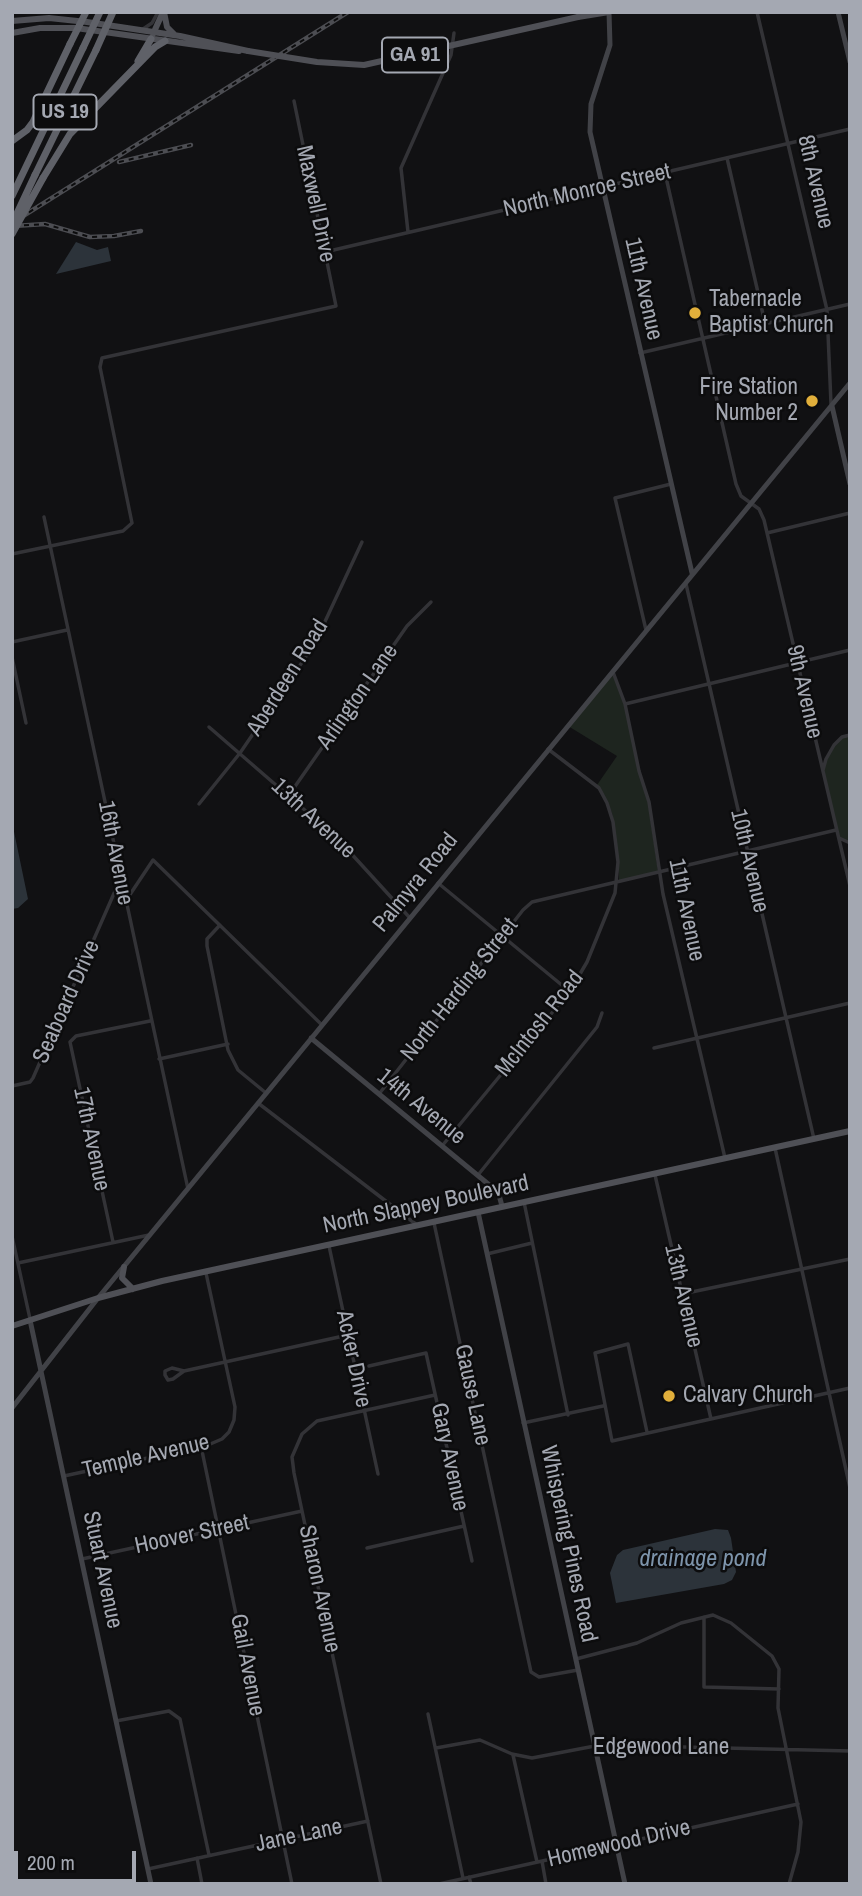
<!DOCTYPE html>
<style>
body{margin:0}
#map{position:relative;width:862px;height:1896px;overflow:hidden;background:#111113;font-family:"Archivo Narrow",sans-serif}
canvas{display:block}
.frame{position:absolute;inset:0;border:14px solid #a4a8b2;pointer-events:none}
.scale{position:absolute;left:14px;top:1851px;width:122px;height:32px;box-sizing:border-box;border:4px solid #a4a8b2;border-top:0;padding-left:9px;font-size:21px;line-height:24px;white-space:nowrap;color:#a4a8b2;-webkit-text-stroke:5px #0c0c0d;paint-order:stroke}
</style>
<div id="map">
<canvas width="862" height="1896"></canvas>
<div class="frame"></div>
<div class="scale">200 m</div>
</div>
<script>
const context = document.querySelector('canvas').getContext('2d');
context.lineJoin = 'round';
function fillPath(path, color) { context.fillStyle = color; context.fill(path, 'evenodd'); }
const poly = rows => new Path2D(rows.map(r => 'M' + r).join(''));
function stroke(path, color, width, dash) { context.strokeStyle = color; context.lineWidth = width; context.lineCap = dash ? 'butt' : 'round'; context.setLineDash(dash || []); context.stroke(path); }
function write(font, color, halo, rows, align = 'center') {
  context.font = font + ' "Archivo Narrow",sans-serif'; context.lineWidth = 5; context.setLineDash([]); context.textBaseline = 'middle'; context.strokeStyle = halo; context.fillStyle = color; for (const [text, x, y, turn = 0] of rows) {
    context.save(); context.translate(x, y); context.rotate((+turn || 0) * Math.PI / 180); context.textAlign = isNaN(turn) ? turn : align; if (halo) context.strokeText(text, 0, 0); context.fillText(text, 0, 0); context.restore();
  }
}
const green = poly([
 [612,671,623,699,648,802,658,871,619,881,619,862,612,813,597,785,617,756,568,726],
 [850,736,850,843,838,837,823,772,826,759,834,745,842,738]
]);
const water = poly([
 [76,242,97,250,108,247,111,261,56,274],
 [12,822,28,899,18,908,12,909],
 [715,1529,728,1530,731,1538,736,1572,732,1580,724,1584,616,1603,610,1573,617,1555,623,1550]
]);
const street = poly([
 [757,12,827,310,831,404],
 [143,29,152,23,158,12],
 [727,158,765,323],
 [665,173,736,484,741,496,759,509,764,520,850,886],
 [408,232,401,168,451,55,454,33],
 [325,252,850,129],
 [640,353,850,304],
 [44,517,188,1189],
 [767,533,850,513],
 [12,554,123,531,132,523,100,367,102,358,336,306,294,101],
 [686,584,814,1139],
 [646,630,615,498,671,484],
 [12,642,67,630],
 [12,657,26,723],
 [613,672,625,704,639,771,649,802,663,894,725,1158],
 [625,704,850,650],
 [209,727,337,838,410,918],
 [823,770,826,759,834,745,842,737,850,735],
 [289,795,407,626,431,602],
 [199,804,240,753,305,658,322,628,362,542],
 [839,838,850,843],
 [438,883,569,991],
 [125,902,153,860,322,1025],
 [220,925,207,939,207,946,228,1050,238,1070,266,1093],
 [654,1048,850,1003],
 [159,1059,228,1044],
 [12,1086,30,1082,33,1078,119,882],
 [379,1094,523,910,532,902,836,830],
 [258,1103,417,1225],
 [442,1146,570,991,587,962,615,893,618,862,613,822,607,803,599,788,548,749],
 [775,1148,850,1488],
 [478,1175,597,1027,602,1013],
 [655,1175,711,1419],
 [524,1202,568,1415],
 [434,1223,531,1672,539,1677,578,1670],
 [12,1236,30,1319],
 [113,1242,70,1042,76,1036,150,1021],
 [329,1246,378,1474],
 [487,1254,532,1243],
 [18,1263,149,1235],
 [682,1294,850,1259],
 [369,1366,426,1353,472,1561],
 [184,1371,173,1379,168,1380,165,1375,165,1371,172,1368,184,1371,348,1335],
 [523,1423,603,1406],
 [647,1432,628,1344,595,1353,612,1441,850,1388],
 [201,1446,292,1884],
 [64,1476,208,1445,222,1439,229,1432,234,1420,235,1407,206,1273],
 [367,1548,464,1526],
 [82,1559,302,1511],
 [704,1617,704,1687,779,1689],
 [576,1659,637,1643,681,1623,713,1615,731,1623,772,1656,779,1669,778,1708,801,1822,798,1852,789,1884],
 [428,1714,463,1878],
 [116,1721,169,1711,180,1719,209,1855],
 [436,1748,480,1740,512,1754,532,1758,600,1745,850,1751],
 [513,1755,537,1862],
 [197,1858,202,1884],
 [542,1861,546,1884],
 [148,1869,368,1821],
 [469,1877,471,1884],
 [381,1884,294,1473,292,1457,302,1434,317,1421,435,1395],
 [439,1884,798,1804]
]);
const secondary = poly([
 [609,12,610,45,591,104,590,132,692,573],
 [838,12,850,62],
 [832,406,850,484],
 [311,1038,493,1188,499,1195,502,1206],
 [478,1212,625,1884],
 [30,1320,151,1884],
 [12,1408,98,1298,850,383]
]);
const primary = poly([
 [164,12,167,27,175,35],
 [578,17,609,12],
 [12,21,49,18,87,22,180,36,248,51],
 [12,33,40,28,76,28,239,51],
 [153,34,163,12],
 [124,1267,122,1278,133,1289],
 [12,1326,98,1298,162,1281,850,1131]
]);
const highway = poly([
 [138,61,151,39],
 [12,141,27,130,33,122,70,44],
 [35,175,96,50],
 [43,178,70,134,155,47,165,41],
 [12,196,83,48]
]);
const rail = poly([
 [119,162,191,145],
 [12,223,348,12],
 [14,226,45,224,90,237,114,236,141,231]
]);
const primaryBridge = poly([
 [248,51,317,62,364,65,578,17]
]);
const highwayBridge = poly([
 [70,44,86,12],
 [83,48,100,12],
 [96,50,113,12],
 [12,224,35,175],
 [12,234,43,178]
]);
const markers = [
 [695,313,7,"#e1af3b"],
 [812,401,7,"#e1af3b"],
 [669,1396,7,"#e1af3b"]
];
const shields = [
 [415,55,66],
 [65,112,63]
];
const shieldNames = [
 ["GA 91",415,55],
 ["US 19",65,112]
];
const streetNames = [
 ["8th Avenue",815,182,77],
 ["North Monroe Street",587,191,-13],
 ["Maxwell Drive",315,204,78],
 ["11th Avenue",643,289,77],
 ["Aberdeen Road",288,678,-58],
 ["9th Avenue",804,692,77],
 ["Arlington Lane",358,697,-55],
 ["13th Avenue",313,819,43],
 ["16th Avenue",115,853,79],
 ["10th Avenue",749,861,77],
 ["Palmyra Road",416,883,-51],
 ["11th Avenue",686,910,78],
 ["North Harding Street",460,990,-52],
 ["Seaboard Drive",67,1002,-66],
 ["McIntosh Road",540,1024,-52],
 ["14th Avenue",421,1107,39],
 ["17th Avenue",91,1139,78],
 ["North Slappey Boulevard",426,1205,-12],
 ["13th Avenue",683,1296,77],
 ["Acker Drive",353,1359,78],
 ["Gause Lane",472,1395,78],
 ["Temple Avenue",146,1457,-13],
 ["Gary Avenue",449,1457,78],
 ["Hoover Street",192,1535,-12],
 ["Whispering Pines Road",568,1544,78],
 ["Stuart Avenue",102,1570,78],
 ["Sharon Avenue",319,1589,78],
 ["Gail Avenue",247,1665,79],
 ["Edgewood Lane",661,1748],
 ["Jane Lane",299,1836,-12],
 ["Homewood Drive",619,1844,-13]
];
const poiNames = [
 ["Tabernacle",709,300],
 ["Baptist Church",709,326],
 ["Fire Station",798,388,"right"],
 ["Number 2",798,414,"right"],
 ["Calvary Church",683,1396]
];
const waterNames = [
 ["drainage pond",703,1560]
];
fillPath(green, '#1e251f');
fillPath(water, '#2c333a');
stroke(street, '#333337', 3.5);
stroke(secondary, '#414247', 5);
stroke(primary, '#4f5056', 6);
stroke(highway, '#5f6168', 7);
stroke(rail, '#4c4d52', 4.5);
stroke(rail, '#0c0c0d', 2, [5]);
stroke(primaryBridge, '#4f5056', 6);
stroke(highwayBridge, '#5f6168', 7);
for (const [x, y, r, color] of markers) { const dot = new Path2D(); dot.arc(x, y, r, 0, 2 * Math.PI); context.fillStyle = color; context.fill(dot); stroke(dot, '#0c0c0d', 2.5); }
for (const [x, y, w] of shields) { const box = new Path2D(); box.roundRect(x - w / 2, y - 17.5, w, 35, 5); context.fillStyle = '#0c0c0d'; context.fill(box); stroke(box, '#a4a8b2', 2); }
write('bold 21px', '#a4a8b2', null, shieldNames);
write('23px', '#a4a8b2', '#0c0c0d', streetNames);
write('23px', '#a4a8b2', '#0c0c0d', poiNames, 'left');
write('italic 24px', '#7d94ab', '#0c0c0d', waterNames);
</script>
